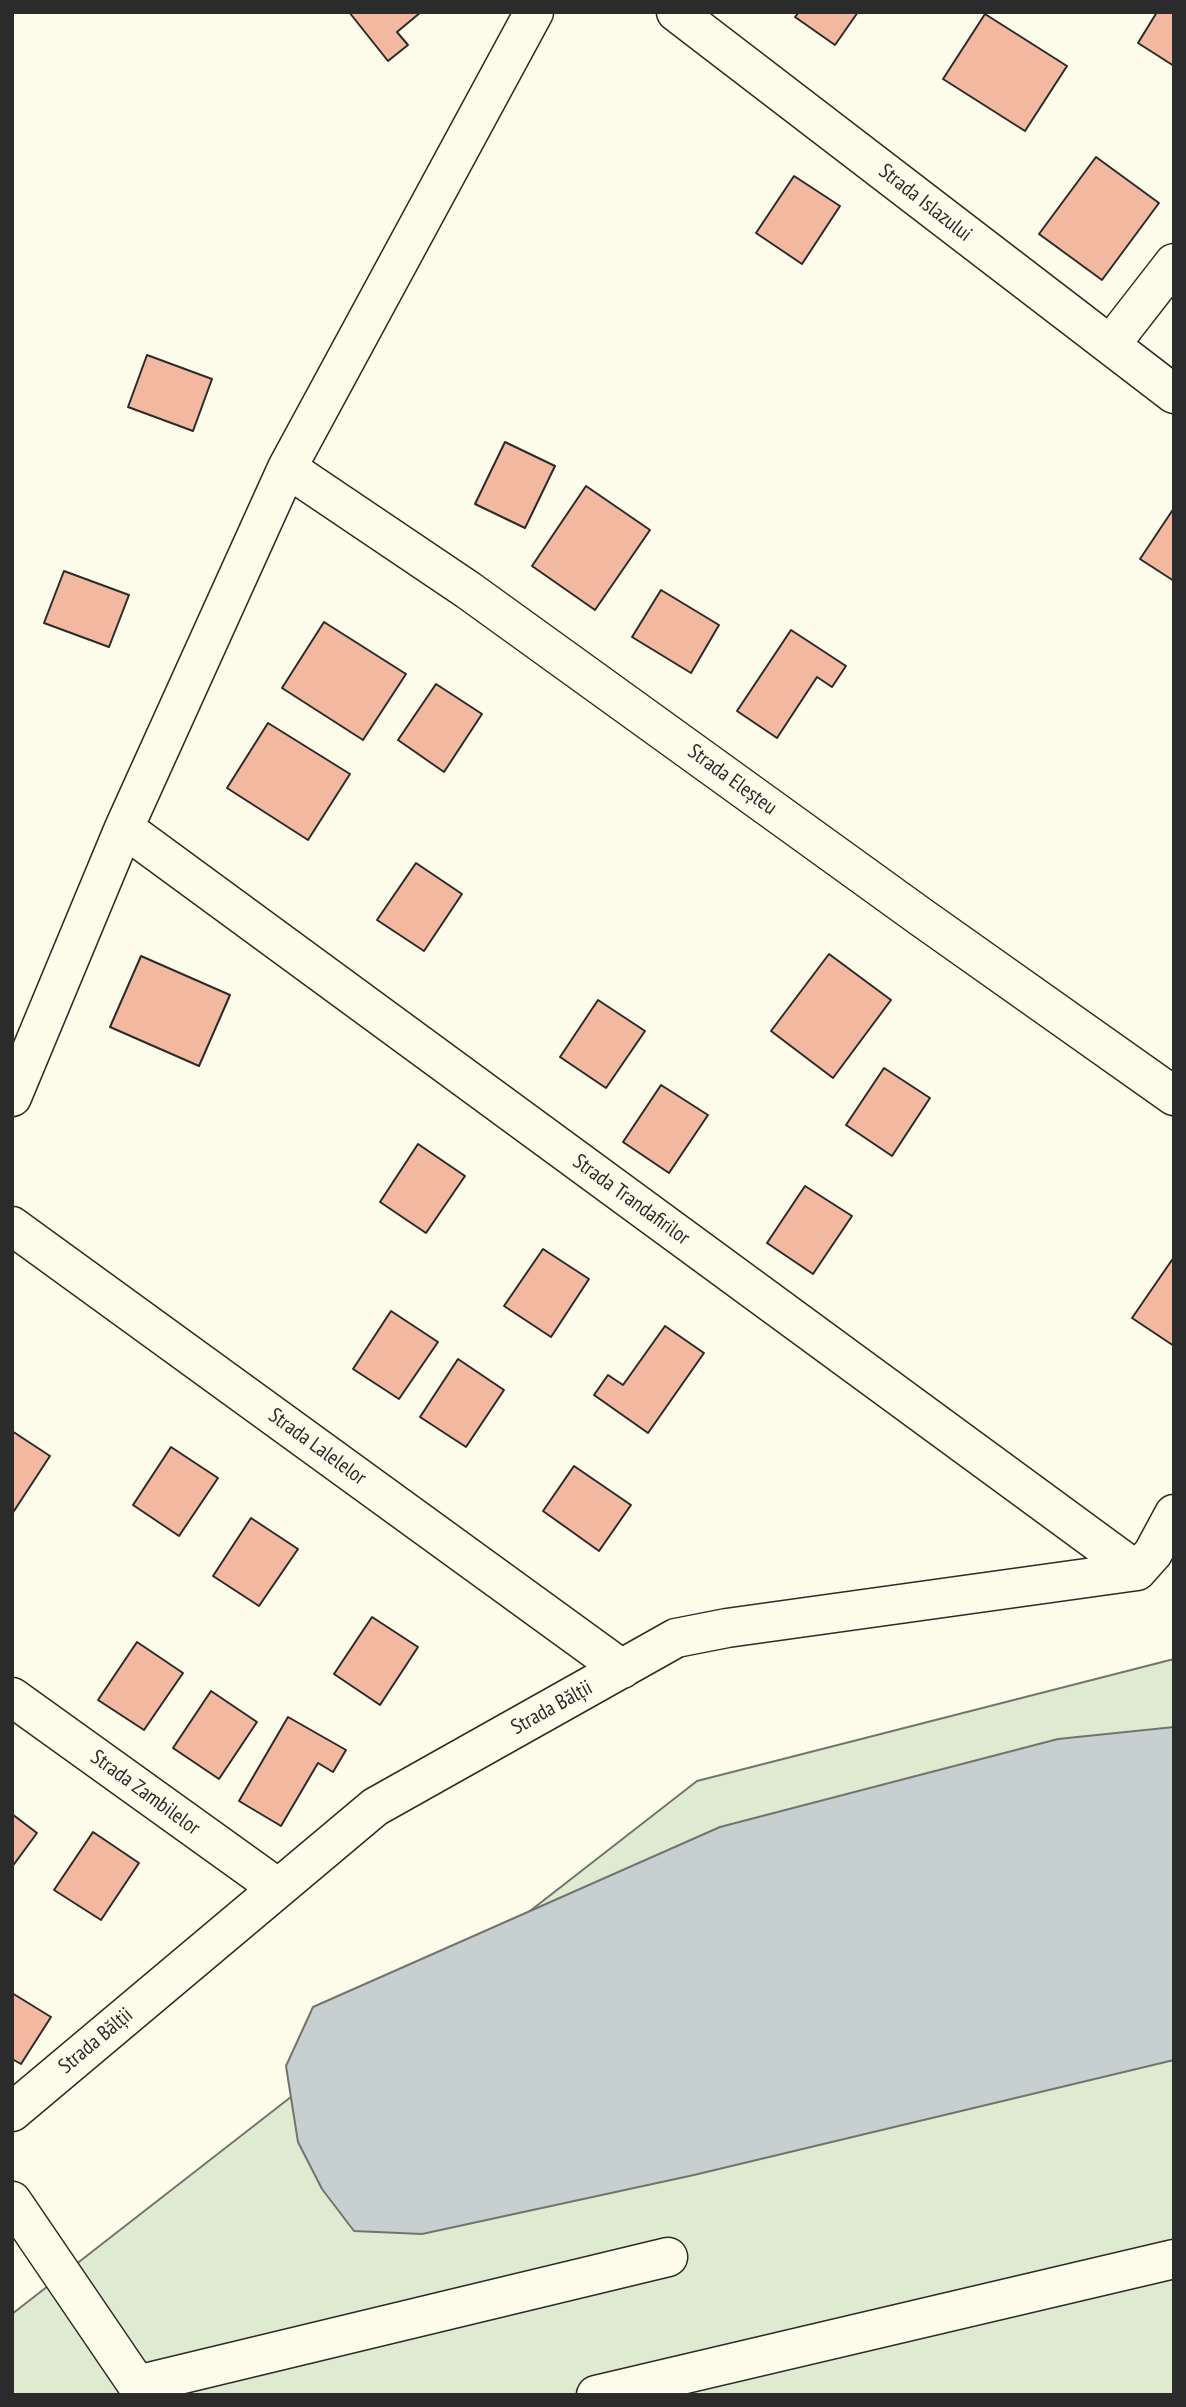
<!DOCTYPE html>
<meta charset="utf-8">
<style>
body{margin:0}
#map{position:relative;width:1186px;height:2407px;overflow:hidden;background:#fdfbea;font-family:"PT Sans Narrow",sans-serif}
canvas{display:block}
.frame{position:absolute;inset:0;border:14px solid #2b2b2b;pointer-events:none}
</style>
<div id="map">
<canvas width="1186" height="2407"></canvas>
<div class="frame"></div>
</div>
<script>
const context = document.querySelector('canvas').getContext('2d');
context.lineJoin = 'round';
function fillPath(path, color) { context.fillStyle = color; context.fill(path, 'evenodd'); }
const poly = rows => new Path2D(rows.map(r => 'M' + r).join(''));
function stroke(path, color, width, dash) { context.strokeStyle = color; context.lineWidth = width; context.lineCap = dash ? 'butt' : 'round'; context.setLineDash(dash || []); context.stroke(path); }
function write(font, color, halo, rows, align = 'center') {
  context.font = font + ' "PT Sans Narrow",sans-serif'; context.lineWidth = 5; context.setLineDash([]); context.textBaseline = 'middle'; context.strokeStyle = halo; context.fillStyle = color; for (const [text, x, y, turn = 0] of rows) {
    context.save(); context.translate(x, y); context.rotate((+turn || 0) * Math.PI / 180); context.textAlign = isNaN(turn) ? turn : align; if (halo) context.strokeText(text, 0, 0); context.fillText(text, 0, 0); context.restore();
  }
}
const green = poly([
 [1174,1659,1174,2395,12,2395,12,2314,697,1781,1174,1659]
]);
const water = poly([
 [1174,1727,1174,2060,694,2175,422,2234,354,2231,322,2189,298,2142,286,2066,313,2007,720,1827,1058,1739,1174,1727]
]);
const building = poly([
 [349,12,421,12,397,32,408,45,388,61,349,12],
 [799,12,858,12,835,45,795,17,799,12],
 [1157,12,1174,12,1174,66,1138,43,1157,12],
 [985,14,1067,66,1025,131,943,79,985,14],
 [1096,157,1159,203,1102,280,1039,234,1096,157],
 [794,176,840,206,802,264,756,233,794,176],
 [147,355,212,379,193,431,128,407,147,355],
 [505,442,555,466,525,528,475,504,505,442],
 [586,486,650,530,595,610,532,566,586,486],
 [1174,508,1174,581,1140,559,1174,508],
 [64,571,129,595,109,647,44,623,64,571],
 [661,590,719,625,691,673,632,637,661,590],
 [324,622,406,674,363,740,282,688,324,622],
 [791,630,846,666,832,687,817,677,777,738,737,711,791,630],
 [436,684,482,714,444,772,398,740,436,684],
 [268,723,350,774,308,840,227,788,268,723],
 [416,863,462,894,424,951,377,920,416,863],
 [829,954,891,1000,833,1078,771,1031,829,954],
 [141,956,230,995,199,1066,110,1027,141,956],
 [598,1000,645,1031,606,1088,560,1057,598,1000],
 [884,1068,930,1098,892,1156,846,1125,884,1068],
 [661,1085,708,1115,669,1173,623,1142,661,1085],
 [418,1144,465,1176,426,1233,380,1202,418,1144],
 [805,1186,852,1216,813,1274,767,1243,805,1186],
 [543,1249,589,1279,551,1337,504,1306,543,1249],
 [1174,1257,1174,1346,1132,1318,1174,1257],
 [391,1311,438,1342,399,1399,353,1369,391,1311],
 [665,1326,704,1353,648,1433,594,1395,608,1375,623,1385,665,1326],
 [458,1359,504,1390,466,1447,420,1417,458,1359],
 [12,1431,50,1456,12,1514,12,1431],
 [171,1447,218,1478,179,1536,133,1505,171,1447],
 [574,1466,631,1505,599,1551,543,1511,574,1466],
 [251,1518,298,1549,259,1606,213,1576,251,1518],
 [372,1617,418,1647,380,1705,334,1674,372,1617],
 [137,1642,183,1673,144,1730,98,1700,137,1642],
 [211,1691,257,1722,219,1779,173,1748,211,1691],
 [288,1717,346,1750,333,1772,318,1763,281,1826,239,1801,288,1717],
 [12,1814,37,1833,12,1867,12,1814],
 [93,1832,139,1863,101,1920,54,1890,93,1832],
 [12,1993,51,2017,21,2064,12,2059,12,1993]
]);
const minor = poly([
 [676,12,1174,394],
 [1111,344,1174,263],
 [287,468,468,590,921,917,1174,1096],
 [124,828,1137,1571],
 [12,1097,124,828,287,468,534,12],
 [12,1226,622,1669],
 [12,1697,278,1888],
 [12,2112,375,1807,676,1638,727,1628,1137,1571,1153,1553,1174,1514],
 [12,2201,144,2395],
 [137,2385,668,2257],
 [596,2395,1174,2259]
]);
const streetNames = [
 ["Strada Islazului",925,203,38],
 ["Strada Eleșteu",732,780,36],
 ["Strada Trandafirilor",631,1200,36],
 ["Strada Lalelelor",317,1447,36],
 ["Strada Bălții",552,1708,-29],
 ["Strada Zambilelor",145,1793,36],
 ["Strada Bălții",96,2041,-40]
];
fillPath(green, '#deebd1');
stroke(green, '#74746e', 2);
fillPath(water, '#c7d0d0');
stroke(water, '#74746e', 2);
fillPath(building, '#f2b8a0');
stroke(building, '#2b2b2b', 2);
stroke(minor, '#2b2b2b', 41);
stroke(minor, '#fdfbea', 38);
write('21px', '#2b2b2b', '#fdfbea', streetNames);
</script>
